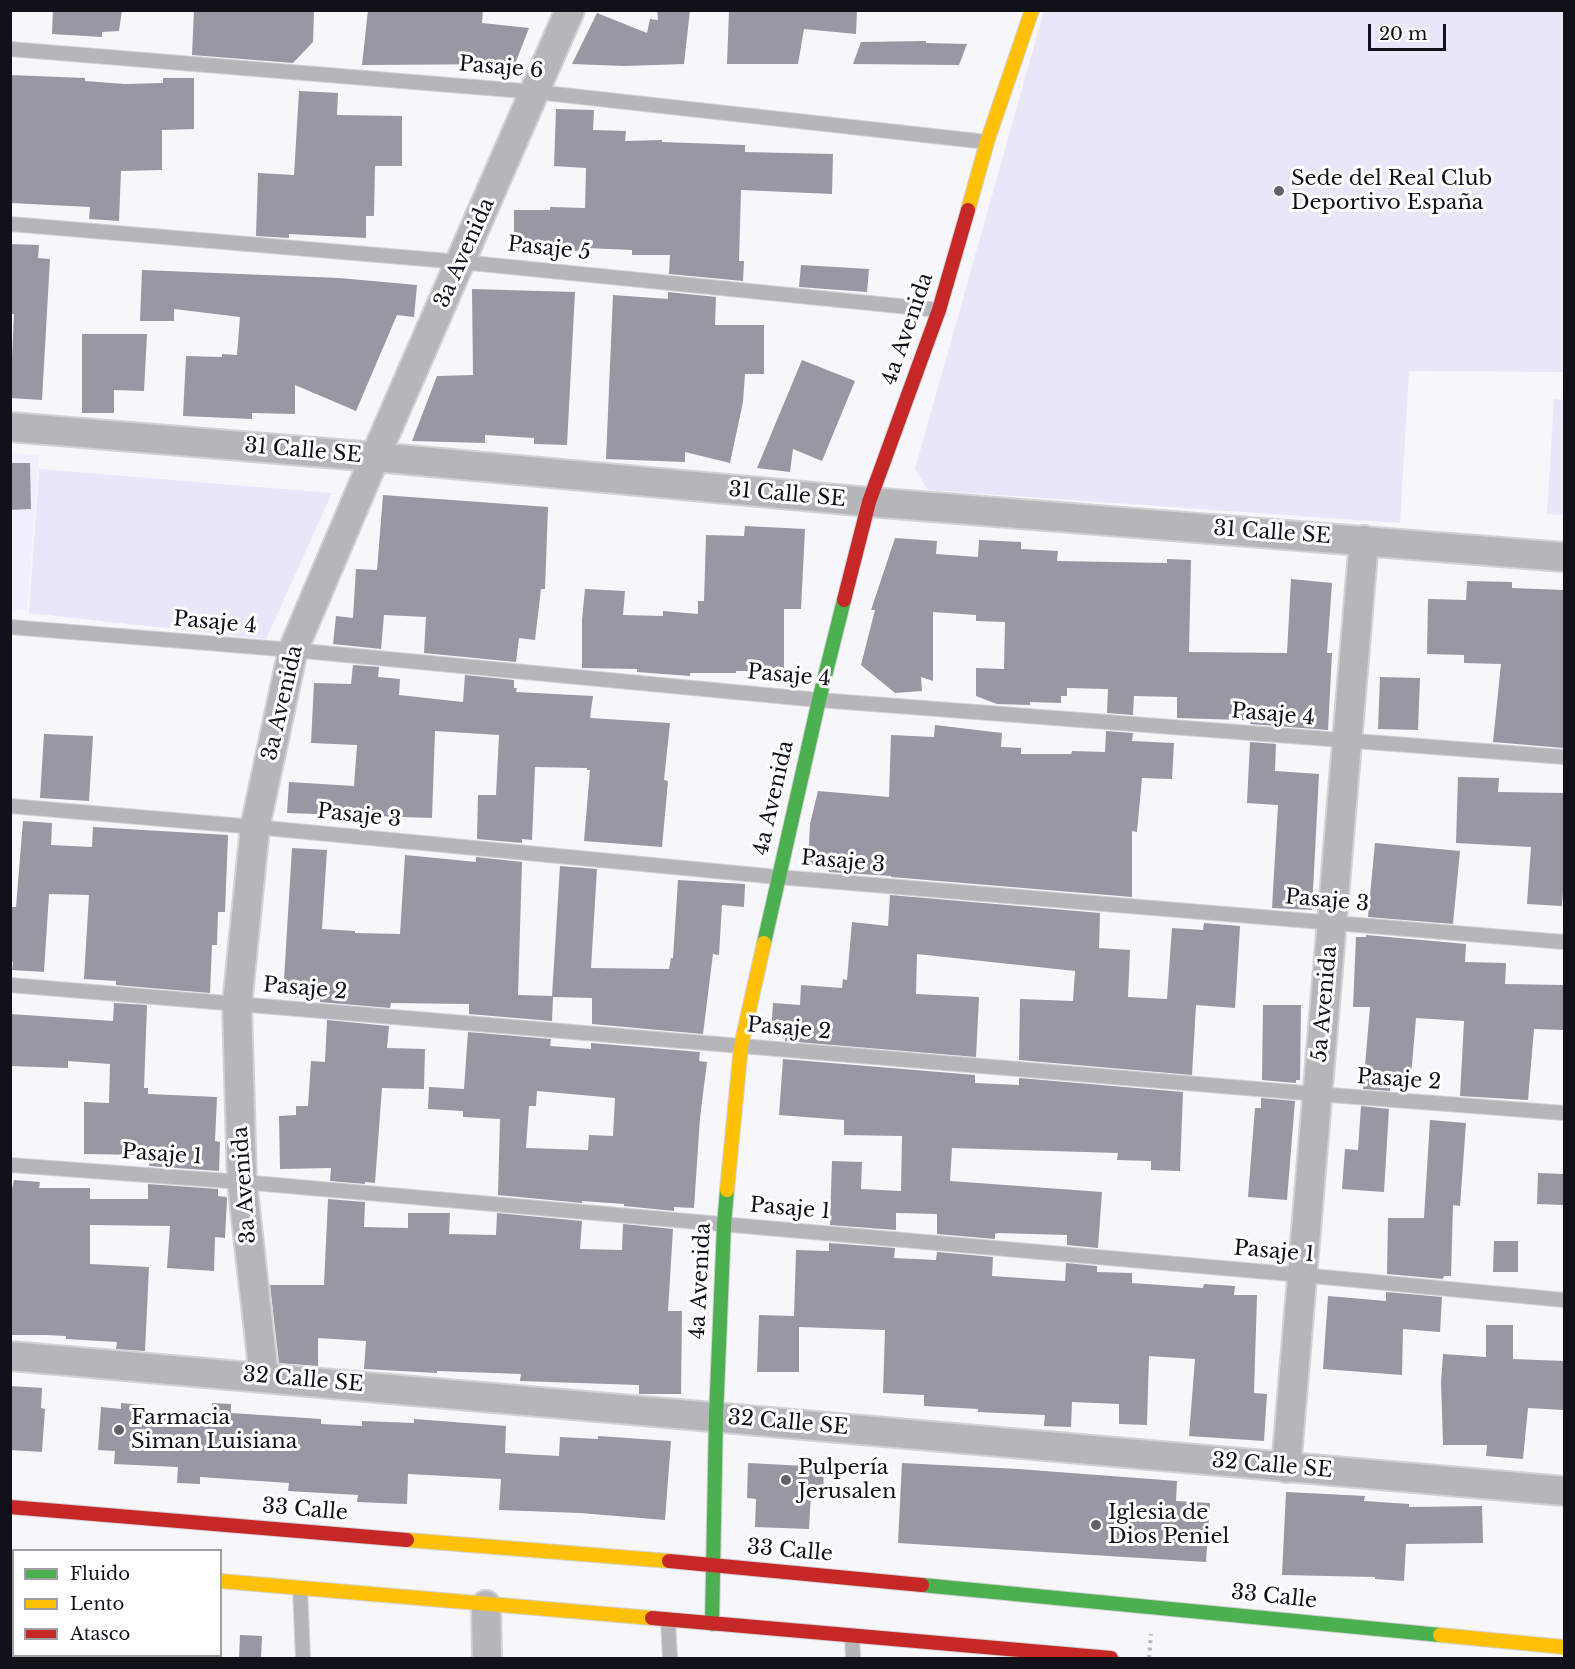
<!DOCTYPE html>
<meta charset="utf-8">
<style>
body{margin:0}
#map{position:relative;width:1575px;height:1669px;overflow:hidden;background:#f6f6fb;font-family:"Libre Baskerville",serif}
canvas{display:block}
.frame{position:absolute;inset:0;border:12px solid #12111a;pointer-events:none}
.legend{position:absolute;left:12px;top:1549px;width:210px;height:108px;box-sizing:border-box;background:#fff;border:2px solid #a0a0a3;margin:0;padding:8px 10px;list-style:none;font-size:18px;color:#12111a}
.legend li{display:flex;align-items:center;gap:12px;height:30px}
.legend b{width:30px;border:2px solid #a0a0a3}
.scale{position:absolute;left:1368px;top:24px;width:78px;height:27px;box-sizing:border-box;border:3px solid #12111a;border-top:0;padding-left:8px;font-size:18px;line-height:21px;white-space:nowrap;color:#12111a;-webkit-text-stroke:4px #fff;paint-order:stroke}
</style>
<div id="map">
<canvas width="1575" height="1669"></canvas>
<div class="frame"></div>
<ul class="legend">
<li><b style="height:8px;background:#4caf50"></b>Fluido</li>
<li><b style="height:8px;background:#ffc107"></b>Lento</li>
<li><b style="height:8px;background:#c62828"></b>Atasco</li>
</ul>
<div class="scale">20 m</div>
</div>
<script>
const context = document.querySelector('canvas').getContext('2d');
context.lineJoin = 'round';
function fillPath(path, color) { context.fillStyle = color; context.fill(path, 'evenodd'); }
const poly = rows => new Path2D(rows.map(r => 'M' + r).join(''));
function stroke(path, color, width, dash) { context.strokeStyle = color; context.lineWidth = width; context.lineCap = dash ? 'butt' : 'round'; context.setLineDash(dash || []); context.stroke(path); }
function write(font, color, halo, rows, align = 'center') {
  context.font = font + ' "Libre Baskerville",serif'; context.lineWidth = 6; context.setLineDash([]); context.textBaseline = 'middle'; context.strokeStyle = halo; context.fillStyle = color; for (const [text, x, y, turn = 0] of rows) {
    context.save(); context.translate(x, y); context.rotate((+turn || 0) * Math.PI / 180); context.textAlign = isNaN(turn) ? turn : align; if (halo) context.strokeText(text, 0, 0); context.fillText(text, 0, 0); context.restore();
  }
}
const built = poly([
 [10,453,39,455,27,610,11,609]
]);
const green = poly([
 [1044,11,1564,11,1564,372,1409,371,1400,523,928,490,915,469],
 [1554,399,1564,400,1564,515,1547,514],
 [39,469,332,493,266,639,29,613]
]);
const building = poly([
 [53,10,122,10,119,31,102,32,102,37,52,34],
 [194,10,314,10,313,42,293,63,192,55],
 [368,10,483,10,482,23,529,28,515,64,362,65],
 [657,10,690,10,684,64,624,66,572,64,597,13,647,33,650,19,658,20],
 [729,10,857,10,856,34,804,29,798,64,727,64],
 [926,41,926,43,967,44,959,65,853,64,861,42],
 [10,75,85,78,85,81,125,84,163,83,163,78,194,78,194,129,162,130,162,170,121,171,119,221,89,219,90,207,10,203],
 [299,91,338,93,337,115,402,116,402,166,375,166,374,216,366,216,366,238,289,234,289,238,256,236,258,173,294,175],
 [556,109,594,110,593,130,626,131,625,141,662,140,662,142,745,145,745,152,833,154,832,194,741,190,739,261,744,261,743,281,669,274,670,255,632,255,632,250,586,248,585,251,544,250,544,252,514,252,514,210,550,210,550,207,585,208,586,168,554,166],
 [10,244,39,245,38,258,50,259,42,400,10,398,14,314,10,314],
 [801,265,869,269,867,292,799,287],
 [142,270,339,278,417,285,414,317,397,315,356,411,295,385,295,414,252,413,252,419,183,416,186,356,222,357,222,354,237,355,240,317,174,309,174,321,140,321],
 [472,289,575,292,567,445,534,444,534,438,485,435,485,443,412,441,437,376,473,375],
 [668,292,716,297,715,325,764,325,764,374,745,374,743,402,730,463,685,452,685,462,606,459,613,295,668,299],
 [82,334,147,334,144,391,114,390,114,413,82,413],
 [802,360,855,381,822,461,793,449,790,472,757,468],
 [10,463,30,463,31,509,10,510],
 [383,495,548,507,545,589,541,589,535,640,519,638,516,662,424,653,426,617,384,615,381,649,333,644,336,616,353,618,356,569,377,570],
 [745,526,805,529,801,609,784,609,784,671,736,671,736,673,690,673,690,676,637,672,637,669,582,668,582,620,585,589,625,591,623,615,663,616,663,611,698,614,698,601,704,601,706,535,744,536],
 [895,538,937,541,936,554,978,557,979,540,1021,542,1021,549,1058,551,1057,561,1167,563,1167,559,1191,560,1189,652,1287,653,1291,579,1332,583,1327,653,1332,653,1328,730,1250,724,1251,722,1243,720,1177,718,1177,697,1134,696,1133,715,1107,713,1108,689,1067,688,1067,696,1061,696,1061,703,1030,702,1030,705,997,704,976,696,976,668,1004,669,1005,622,976,621,976,615,933,612,933,681,921,677,922,691,895,693,861,665,875,610,871,610],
 [1467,581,1512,582,1512,588,1564,590,1564,748,1493,742,1501,664,1464,663,1464,655,1427,654,1428,599,1466,600],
 [353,665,379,667,378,677,400,679,399,695,463,702,465,675,514,680,514,688,517,688,516,692,593,696,590,718,670,723,664,780,668,781,662,847,584,841,590,770,587,770,587,768,535,767,532,840,522,839,522,843,477,839,478,795,496,795,499,735,435,731,432,818,287,813,289,782,354,786,357,745,311,743,314,683,351,684],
 [1380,677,1420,678,1418,730,1378,729],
 [935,725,1002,733,1001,747,1021,748,1021,754,1071,754,1072,751,1105,752,1106,731,1133,733,1132,741,1174,743,1172,779,1142,778,1137,832,1132,831,1132,897,891,877,891,876,829,872,829,865,808,864,810,824,818,791,889,797,891,735,934,737],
 [44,734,93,736,89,801,40,798],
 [1250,742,1276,744,1275,771,1319,774,1312,910,1272,908,1278,805,1247,803],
 [1458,777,1499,778,1498,792,1564,793,1564,879,1562,906,1527,904,1531,847,1456,843],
 [23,821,52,823,51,845,92,847,93,827,228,835,225,912,218,912,217,945,212,945,210,993,116,985,116,981,84,979,89,895,49,894,44,972,12,970,13,962,10,962,10,907,16,907],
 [1375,843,1460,851,1453,924,1368,917],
 [292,848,327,850,322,929,355,931,355,933,400,934,405,855,476,862,476,857,522,862,518,995,552,996,560,866,597,869,591,968,669,969,671,958,673,958,678,880,745,884,744,907,722,905,719,955,713,954,703,1034,592,1024,592,998,553,997,552,1021,469,1014,469,1004,391,1003,390,1008,320,1002,320,999,283,996],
 [890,895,1100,913,1099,948,1130,950,1128,997,1167,999,1172,928,1203,930,1204,923,1240,926,1235,1008,1196,1005,1192,1075,1019,1060,1020,999,1073,1001,1075,971,917,954,916,994,979,997,976,1057,785,1041,785,1035,771,1034,773,1003,800,1005,801,985,842,988,843,979,847,980,852,922,888,926],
 [1366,935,1466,944,1465,962,1506,963,1505,984,1564,985,1564,1030,1534,1029,1528,1100,1460,1096,1464,1021,1416,1018,1410,1088,1390,1086,1390,1091,1363,1089,1370,1007,1353,1007,1356,937,1366,937],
 [114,1003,147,1005,144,1088,148,1088,148,1094,217,1097,215,1141,220,1142,219,1171,149,1166,150,1155,84,1154,84,1102,109,1103,110,1064,68,1061,68,1068,10,1066,10,1014,113,1021],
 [1263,1005,1301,1005,1300,1080,1296,1080,1296,1083,1262,1080],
 [327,1020,389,1026,387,1048,425,1049,424,1089,382,1088,375,1183,365,1182,365,1184,330,1181,331,1168,280,1169,279,1116,296,1115,296,1106,308,1106,311,1061,325,1062],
 [468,1032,551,1039,550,1046,591,1049,591,1043,700,1052,699,1061,707,1062,700,1118,694,1208,674,1207,674,1211,624,1206,624,1204,582,1201,582,1203,498,1195,500,1119,463,1117,463,1111,428,1109,429,1087,464,1089],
 [537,1091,615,1098,613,1136,589,1135,588,1150,526,1148,529,1106,536,1106],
 [783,1059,975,1075,975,1083,1019,1085,1019,1078,1183,1092,1180,1171,1151,1170,1151,1161,1117,1160,1118,1153,952,1148,950,1181,1102,1192,1098,1248,1067,1245,1067,1235,998,1233,995,1234,995,1239,937,1234,937,1214,896,1213,896,1230,830,1225,832,1161,862,1162,861,1189,901,1191,902,1136,844,1135,844,1120,779,1115],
 [1261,1098,1295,1101,1287,1200,1248,1197,1255,1108,1261,1108],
 [1361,1106,1389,1109,1384,1192,1342,1189,1345,1149,1358,1150],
 [1430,1120,1466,1123,1460,1206,1453,1205,1451,1276,1444,1276,1443,1279,1387,1274,1388,1218,1424,1218],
 [1538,1173,1564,1174,1564,1205,1537,1204],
 [14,1180,40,1182,39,1188,90,1188,90,1199,148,1199,148,1184,218,1189,218,1196,227,1197,227,1199,225,1238,215,1237,214,1271,167,1268,170,1226,90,1225,90,1264,149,1267,145,1351,116,1349,117,1342,66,1339,66,1336,46,1335,10,1335,10,1198],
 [328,1199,365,1202,364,1227,408,1228,408,1213,450,1213,449,1234,496,1235,497,1213,582,1221,580,1249,622,1250,623,1224,673,1229,668,1311,682,1311,681,1394,639,1394,639,1385,520,1381,521,1374,437,1371,437,1373,364,1369,366,1341,318,1338,318,1366,279,1363,270,1285,324,1285],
 [1494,1241,1518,1241,1518,1272,1493,1272],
 [829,1243,895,1248,894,1258,936,1260,937,1252,993,1257,992,1276,1065,1281,1066,1263,1097,1266,1097,1272,1132,1273,1132,1283,1203,1288,1204,1284,1235,1286,1234,1295,1257,1295,1254,1393,1267,1394,1264,1441,1189,1436,1195,1359,1149,1356,1147,1425,1119,1424,1119,1404,1072,1402,1071,1427,1044,1426,1045,1415,978,1412,978,1409,924,1406,924,1395,883,1393,885,1330,799,1327,799,1372,757,1372,759,1315,794,1316,796,1250,829,1251],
 [1386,1292,1442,1297,1440,1332,1403,1329,1402,1375,1323,1369,1328,1296,1386,1301],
 [1486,1325,1513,1325,1513,1359,1564,1361,1564,1410,1528,1408,1523,1459,1486,1456,1487,1445,1443,1445,1441,1382,1443,1354,1486,1357],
 [10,1386,42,1388,41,1408,45,1409,42,1452,10,1450],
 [121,1403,141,1405,140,1411,211,1415,212,1403,231,1404,231,1413,321,1419,321,1424,362,1426,362,1421,414,1423,414,1419,506,1426,505,1453,559,1456,560,1437,598,1439,598,1436,671,1441,665,1520,580,1513,499,1510,501,1479,408,1474,407,1504,357,1502,358,1495,288,1491,289,1483,200,1477,200,1484,177,1483,178,1467,114,1464,115,1451,98,1450,101,1407,121,1409],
 [748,1463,824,1467,823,1494,811,1493,809,1529,755,1527,756,1499,747,1498],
 [902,1463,1018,1469,1177,1481,1176,1501,1210,1503,1206,1562,898,1543],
 [1286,1492,1365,1496,1364,1501,1409,1504,1409,1507,1482,1506,1483,1543,1406,1544,1404,1581,1375,1579,1375,1577,1282,1575],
 [240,1635,262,1636,261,1659,239,1659]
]);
const path = poly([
 [1149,1658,1151,1634]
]);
const lane = poly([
 [10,49,536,92,987,142],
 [10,224,461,262,939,310],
 [10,627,293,650,819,700,1564,757],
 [10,806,255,827,778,877,1564,942],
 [10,985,1317,1094,1564,1113],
 [10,1165,242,1182,1302,1275,1564,1300],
 [300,1588,303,1658],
 [668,1620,670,1658],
 [852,1636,853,1658],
 [119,1656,119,1658]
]);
const street = poly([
 [10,427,375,457,869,502,1564,557],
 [10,1356,1564,1491],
 [264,1376,242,1182,237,1005,255,827,293,650,375,457,570,10],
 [1286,1468,1364,540],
 [486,1605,487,1658]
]);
const fast = poly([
 [764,943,819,700,844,600],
 [922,1585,1440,1635],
 [712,1624,716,1416,724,1225,727,1190]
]);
const slow = poly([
 [968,210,987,142,1032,10],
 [727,1190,741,1046,764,943],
 [407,1540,669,1561],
 [220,1581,652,1618],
 [1440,1635,1564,1647]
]);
const jam = poly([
 [844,600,869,502,939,310,968,210],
 [10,1507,407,1540],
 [669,1561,922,1585],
 [10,1563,14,1563],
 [652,1618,1111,1658]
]);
const markers = [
 [1279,191,6,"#626169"],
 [119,1430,6,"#626169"],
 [786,1480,6,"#626169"],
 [1096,1525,6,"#626169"]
];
const streetNames = [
 ["Pasaje 6",501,68,5],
 ["Pasaje 5",549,249,6],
 ["3a Avenida",465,253,-66],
 ["4a Avenida",908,329,-71],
 ["31 Calle SE",303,451,5],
 ["31 Calle SE",787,495,5],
 ["31 Calle SE",1272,533,4],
 ["Pasaje 4",215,623,5],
 ["Pasaje 4",789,676,5],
 ["3a Avenida",283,703,-77],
 ["Pasaje 4",1273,715,5],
 ["4a Avenida",774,798,-77],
 ["Pasaje 3",359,816,6],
 ["Pasaje 3",843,862,5],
 ["Pasaje 3",1327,901,5],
 ["Pasaje 2",305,989,5],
 ["5a Avenida",1325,1004,-85],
 ["Pasaje 2",789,1029,5],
 ["Pasaje 2",1399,1080,4],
 ["Pasaje 1",162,1155,4],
 ["3a Avenida",245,1185,-94],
 ["Pasaje 1",790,1209,5],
 ["Pasaje 1",1274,1252,5],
 ["4a Avenida",701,1281,-87],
 ["32 Calle SE",303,1380,5],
 ["32 Calle SE",788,1423,5],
 ["32 Calle SE",1272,1466,5],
 ["33 Calle",305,1510,5],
 ["33 Calle",790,1551,5],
 ["33 Calle",1274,1597,6]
];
const poiNames = [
 ["Sede del Real Club",1291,179],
 ["Deportivo España",1291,203],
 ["Farmacia",131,1418],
 ["Siman Luisiana",131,1442],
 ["Pulpería",798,1468],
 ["Jerusalen",798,1492],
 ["Iglesia de",1108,1513],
 ["Dios Peniel",1108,1537]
];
fillPath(built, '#f0effd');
fillPath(green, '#e8e7f9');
fillPath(building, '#9997a3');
stroke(lane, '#d2d2d6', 16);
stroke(street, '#d2d2d6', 32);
stroke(fast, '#d2d2d6', 16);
stroke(slow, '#d2d2d6', 16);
stroke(jam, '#d2d2d6', 16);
stroke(path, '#b9b8bc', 4, [3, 4.5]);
stroke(lane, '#b5b5ba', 14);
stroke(street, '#b5b5ba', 28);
stroke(fast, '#4caf50', 14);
stroke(slow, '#ffc107', 14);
stroke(jam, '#c62828', 14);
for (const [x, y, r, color] of markers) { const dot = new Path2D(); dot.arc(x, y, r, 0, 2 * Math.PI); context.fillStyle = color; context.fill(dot); stroke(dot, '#fff', 2); }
write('21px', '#12111a', '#fff', streetNames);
write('21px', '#12111a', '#fff', poiNames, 'left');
</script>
